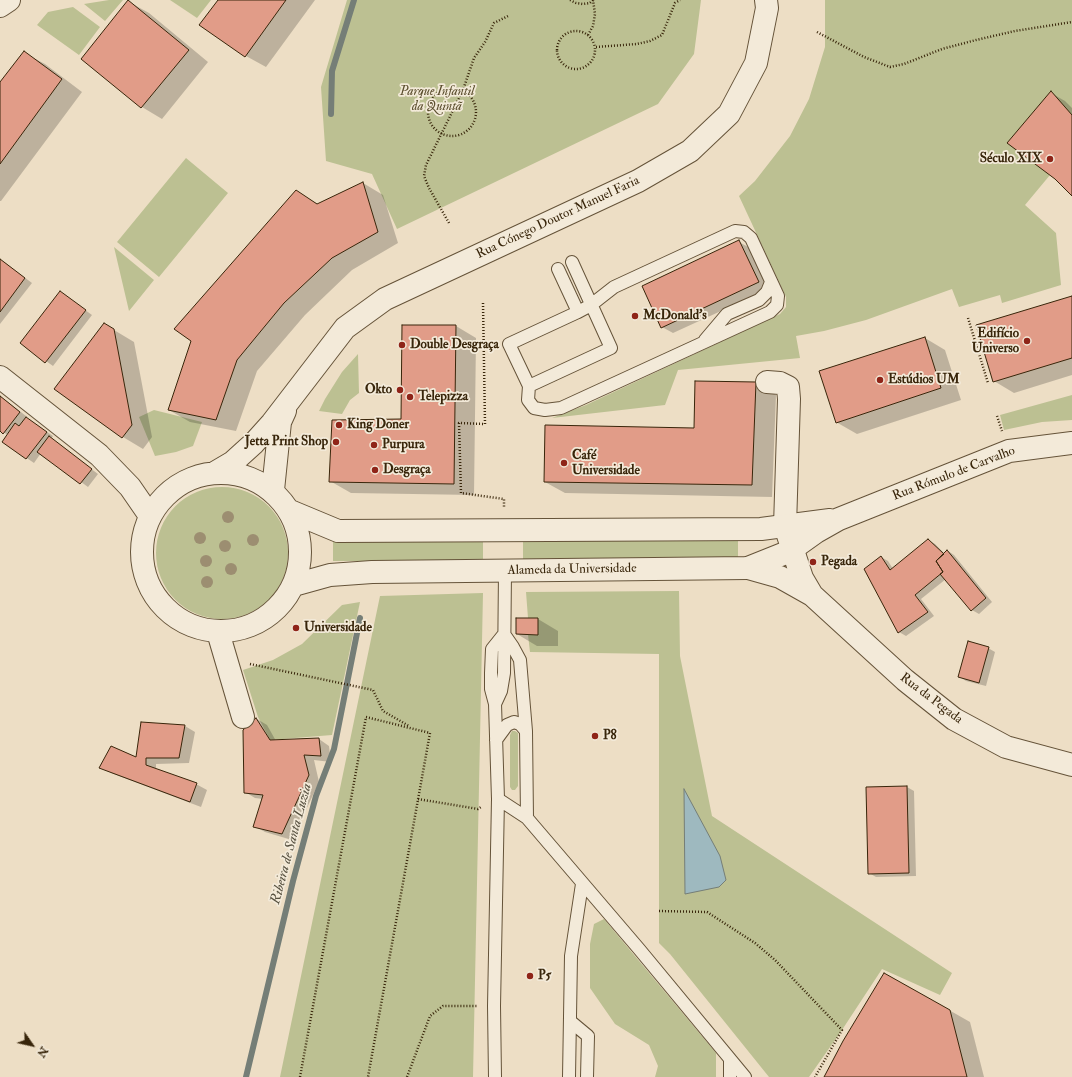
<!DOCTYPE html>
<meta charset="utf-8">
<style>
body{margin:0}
#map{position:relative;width:1072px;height:1077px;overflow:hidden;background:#eddec5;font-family:"IM FELL Double Pica",serif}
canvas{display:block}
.north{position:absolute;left:12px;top:1025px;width:40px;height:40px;-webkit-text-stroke:3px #f3ead9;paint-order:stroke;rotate:124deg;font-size:11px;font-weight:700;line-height:16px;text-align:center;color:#38250a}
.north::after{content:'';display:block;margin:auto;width:14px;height:18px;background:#38250a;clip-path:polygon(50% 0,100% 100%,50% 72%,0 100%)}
</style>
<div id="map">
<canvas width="1072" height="1077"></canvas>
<div class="north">N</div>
</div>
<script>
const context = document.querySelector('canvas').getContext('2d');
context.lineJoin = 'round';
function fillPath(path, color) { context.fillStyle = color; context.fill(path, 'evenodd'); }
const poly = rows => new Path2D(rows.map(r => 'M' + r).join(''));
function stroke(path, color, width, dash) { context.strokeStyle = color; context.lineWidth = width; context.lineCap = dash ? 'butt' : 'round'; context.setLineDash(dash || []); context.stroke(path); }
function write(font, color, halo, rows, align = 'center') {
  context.font = font + ' "IM FELL Double Pica",serif'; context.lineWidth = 3.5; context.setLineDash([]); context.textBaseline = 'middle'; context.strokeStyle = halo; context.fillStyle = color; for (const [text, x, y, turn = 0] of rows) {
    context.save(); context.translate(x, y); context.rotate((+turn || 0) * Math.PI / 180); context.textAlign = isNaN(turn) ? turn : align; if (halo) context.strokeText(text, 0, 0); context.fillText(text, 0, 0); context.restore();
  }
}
const green = poly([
 [109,0,123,0,105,21,84,4],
 [170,0,211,0,197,18],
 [347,0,701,0,694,54,658,104,397,229,372,174,326,161,321,87],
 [825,0,1072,0,1072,115,1008,143,1050,175,1025,205,1056,233,1061,285,1002,303,1000,295,959,307,952,289,866,320,824,331,796,336,800,358,678,370,665,405,552,418,586,405,780,314,786,307,786,297,739,196,755,181,790,136,809,99,825,47],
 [73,7,100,27,79,55,37,25,48,12],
 [186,158,228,193,159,277,117,242],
 [114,247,154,280,129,311],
 [358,354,359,393,350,400,342,414,319,411,325,399,342,372],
 [1072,395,1072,420,1042,422,1004,430,1000,415],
 [154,410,202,422,193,446,176,452,155,456,139,417],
 '156 553a66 66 0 1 1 132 0a66 66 0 1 1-132 0Z',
 [333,538,483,538,483,561,333,561],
 [738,539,738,558,523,559,523,541],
 [679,591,680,656,712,816,952,973,940,995,882,969,842,1030,809,1077,769,1077,670,954,659,943,659,654,530,652,528,635,538,635,538,619,528,618,526,592],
 [483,593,473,1077,280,1077,380,596],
 [360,602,332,735,270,740,258,717,243,670,273,660,302,644,342,605],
 [512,731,515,731,518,733,518,786,515,790,512,790,510,787,510,735],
 [604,919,716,1053,716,1077,655,1077,658,1066,649,1045,615,1024,590,988,590,944,594,924]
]);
const water = poly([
 [684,789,720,856,726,880,719,887,685,894,684,789]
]);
const shadow = poly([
 [220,0,315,0,266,67,246,56],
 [129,2,149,13,208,62,162,119,142,107,82,59],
 [24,53,45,64,82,92,1,201,0,201,0,84],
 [1051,93,1065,101,1072,108,1072,195],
 [363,183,383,195,398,243,352,270,305,315,257,371,236,431,190,422,169,410,296,192,318,204],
 [739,242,750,248,769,289,673,333,662,327],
 [0,259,32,283,0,324],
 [60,292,92,315,53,366,21,343],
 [1072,297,1072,375,1014,393,994,381],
 [104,324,134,342,152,437,143,449,123,437,56,388],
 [456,326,476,338,474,495,351,493,330,481,402,420],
 [925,338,945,350,961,400,857,434,836,422],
 [755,383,776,395,772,497,565,493,545,482,695,429],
 [0,396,26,416,25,417,53,436,51,439,98,474,88,487,41,453,34,463,3,442,8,435,0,430],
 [928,540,935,544,945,554,948,551,954,555,992,602,979,614,972,610,946,579,921,599,934,616,906,636,899,632,865,569,881,557,888,561,893,569],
 [517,619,538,619,558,631,558,646,537,646,517,634],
 [988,648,995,652,986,686,966,681,960,677],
 [257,719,267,725,276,741,319,739,329,746,331,762,314,760,319,782,292,840,265,832,254,826,263,799,255,798,245,792,244,730],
 [185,726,195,732,189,763,156,764,156,770,196,784,207,790,201,807,111,773,100,767,137,758],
 [907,787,914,791,916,876,876,877,869,873],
 [949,1010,970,1022,984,1077,825,1077]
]);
const stream = poly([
 [331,114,332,71,354,0],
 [246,1077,293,881,316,796,334,749,360,618]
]);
const building = poly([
 [128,0,189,50,141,108,81,59,128,0],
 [218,0,286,0,245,57,199,25,218,0],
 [24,51,62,79,0,164,0,82,24,51],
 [1051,91,1072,115,1072,196,1055,179,1007,143,1051,91],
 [363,182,378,232,332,258,284,303,237,360,216,420,168,410,191,341,174,329,296,190,317,204,363,182],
 [739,240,759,282,661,328,642,286,739,240],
 [0,259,25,278,0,312,0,259],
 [60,291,86,310,45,363,20,343,60,291],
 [1072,296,1072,358,993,382,976,325,1072,296],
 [104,323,114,329,132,425,122,438,54,389,104,323],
 [402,325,456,325,454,484,329,482,332,420,401,419,402,325],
 [925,337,941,388,836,423,819,371,925,337],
 [695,381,756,382,752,485,544,482,545,425,694,428,695,381],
 [0,396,20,412,3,434,0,431,0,396],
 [26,417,47,432,26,459,2,442,15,423,19,426,26,417],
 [49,436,92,469,80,484,37,452,49,436],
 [928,539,944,554,936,561,943,572,915,595,928,612,898,633,864,569,881,556,890,570,928,539],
 [947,550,986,598,971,611,940,574,943,572,936,561,947,550],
 [516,618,538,618,538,635,516,634,516,618],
 [968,641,989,647,979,683,958,677,968,641],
 [256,718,270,740,319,738,321,756,304,755,309,775,282,834,253,827,263,795,244,793,243,730,256,718],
 [141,722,185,725,179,758,146,758,146,765,197,783,190,802,99,768,111,746,136,757,141,722],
 [907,786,909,873,868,874,866,787,907,786],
 [884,973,950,1010,967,1077,824,1077,843,1041,884,973]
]);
const path = poly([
 [570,0,576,3,583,4,590,3,593,0],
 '557 50a19 19 0 1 1 38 0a19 19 0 1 1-38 0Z',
 [817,32,864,57,890,67,904,64,942,49,976,40,1015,31,1072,22],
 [588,35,593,26,595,14,593,0],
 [596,47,637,44,650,41,662,35,675,3,680,0],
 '428 112a24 24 0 1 1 48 0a24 24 0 1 1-48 0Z',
 [449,223,429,188,424,176,426,165,463,90,474,58,485,42,494,23,508,16],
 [483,303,485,424,459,423,461,493,504,499,504,508],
 [968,318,988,383],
 [997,416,1002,431],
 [250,664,373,690,383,711,409,726],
 [418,799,478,809,481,807],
 [659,911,707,912,755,943,775,960,842,1030,815,1077],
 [300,1077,366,717,430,733,368,1077],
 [407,1077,430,1016,443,1006,477,1006]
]);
const service = poly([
 [558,269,578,312,509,344,529,386,611,348,572,262],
 [705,340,727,314,759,300,767,292,771,282],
 [529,386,528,400,534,408,545,410,561,408,770,312,777,305,778,296,751,238,744,232,735,231,614,287,591,305,578,312],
 [504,634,513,647,520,660,526,731,527,818],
 [495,704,501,691,504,673,505,571],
 [496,740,507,725,514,722,520,724,526,731],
 [498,799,527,818,639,949,745,1077],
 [570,1021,588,1036,587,1077],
 [495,1077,494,1006,498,799,495,704,491,689,491,673,492,649,504,634],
 [569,1077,571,956,582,884],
 [730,1077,730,1059]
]);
const minor = poly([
 [0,6,9,0],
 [767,382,780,383,788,387,789,399,785,526,802,578,812,595],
 [748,568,780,577,812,595,905,680,954,719,1006,747,1072,765],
 [218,632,243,717]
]);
const tertiary = poly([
 [0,377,99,455,130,487,150,516],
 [216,472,233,462,254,443,272,423,345,328,385,299,638,181,690,151,729,114,756,63,767,8,766,0],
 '142 552a79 79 0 1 1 158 0a79 79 0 1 1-158 0Z',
 [273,490,280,422,285,411],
 [290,511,338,531,761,529,830,520],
 [294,585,330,575,372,572,748,568,788,552,816,532,839,519,1009,451,1072,443]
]);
const trees = [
 [228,517],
 [200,538],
 [253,540],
 [225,546],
 [206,561],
 [231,569],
 [207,582]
];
const markers = [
 [1050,159,4,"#8f2418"],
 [635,316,4,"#8f2418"],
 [1027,341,4,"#8f2418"],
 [402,345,4,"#8f2418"],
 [880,380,4,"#8f2418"],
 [400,390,4,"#8f2418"],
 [410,397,4,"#8f2418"],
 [339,425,4,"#8f2418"],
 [336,442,4,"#8f2418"],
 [374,445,4,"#8f2418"],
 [564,463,4,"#8f2418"],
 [375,470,4,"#8f2418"],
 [813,562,4,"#8f2418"],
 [296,628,4,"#8f2418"],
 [595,736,4,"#8f2418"],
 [530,976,4,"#8f2418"]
];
const parkNames = [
 ["Parque Infantil",437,92],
 ["da Quintã",437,107]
];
const poiNames = [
 ["Século XIX",1042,159,"right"],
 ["McDonald's",643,316],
 ["Edifício",1019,334,"right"],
 ["Universo",1019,349,"right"],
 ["Double Desgraça",410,345],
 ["Estúdios UM",888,380],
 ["Okto",392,390,"right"],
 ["Telepizza",418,397],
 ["King Doner",347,425],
 ["Jetta Print Shop",328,442,"right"],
 ["Purpura",382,445],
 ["Café",572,456],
 ["Universidade",572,471],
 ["Desgraça",383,470],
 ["Pegada",821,562],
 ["Universidade",304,628],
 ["P8",603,736],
 ["P5",538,976]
];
const streetNames = [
 ["Rua Cónego Doutor Manuel Faria",558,218,-25],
 ["Rua Rómulo de Carvalho",954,474,-21],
 ["Alameda da Universidade",572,570,-1],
 ["Rua da Pegada",931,699,37]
];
const waterNames = [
 ["Ribeira de Santa Luzia",292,844,-75]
];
fillPath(green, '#bcc092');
fillPath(water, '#9eb9bf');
stroke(water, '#757e77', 1);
fillPath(shadow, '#0003');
stroke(stream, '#757e77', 6);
fillPath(building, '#e19c88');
stroke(building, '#38250a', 1);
stroke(service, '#655339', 14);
stroke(minor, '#655339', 24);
stroke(tertiary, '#655339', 24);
stroke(path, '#38250a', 2.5, [1, 2]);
stroke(service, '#f3ead9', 12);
stroke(minor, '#f3ead9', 22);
stroke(tertiary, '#f3ead9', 22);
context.fillStyle = '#9c8e71';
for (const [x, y] of trees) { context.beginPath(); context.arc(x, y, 6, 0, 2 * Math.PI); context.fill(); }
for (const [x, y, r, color] of markers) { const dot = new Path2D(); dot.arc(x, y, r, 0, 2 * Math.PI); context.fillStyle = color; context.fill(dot); stroke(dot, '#f3ead9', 1.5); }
write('italic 13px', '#594c2c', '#f3ead9', parkNames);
write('bold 13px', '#38250a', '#f3ead9', poiNames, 'left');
write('13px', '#38250a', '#f3ead9', streetNames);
write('italic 14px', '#575140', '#f3ead9', waterNames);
</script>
